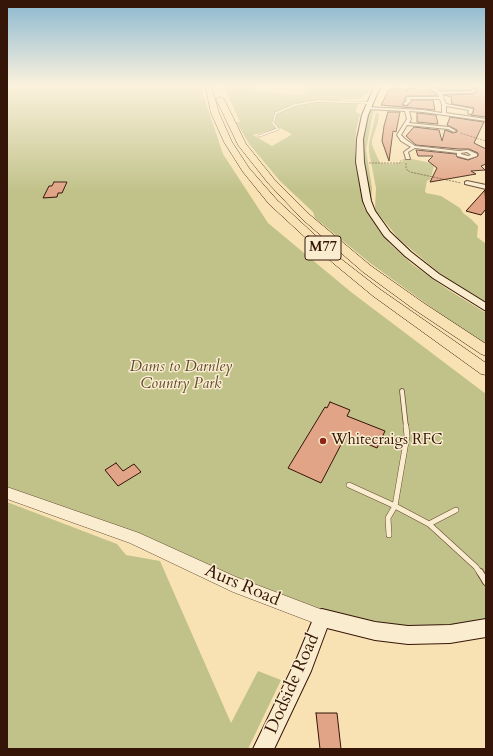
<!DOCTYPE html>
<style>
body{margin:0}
#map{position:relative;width:493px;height:756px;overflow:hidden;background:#f8e2b3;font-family:Cardo,serif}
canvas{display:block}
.frame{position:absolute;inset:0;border:8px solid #351508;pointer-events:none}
</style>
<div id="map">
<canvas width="493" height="756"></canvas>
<div class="frame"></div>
</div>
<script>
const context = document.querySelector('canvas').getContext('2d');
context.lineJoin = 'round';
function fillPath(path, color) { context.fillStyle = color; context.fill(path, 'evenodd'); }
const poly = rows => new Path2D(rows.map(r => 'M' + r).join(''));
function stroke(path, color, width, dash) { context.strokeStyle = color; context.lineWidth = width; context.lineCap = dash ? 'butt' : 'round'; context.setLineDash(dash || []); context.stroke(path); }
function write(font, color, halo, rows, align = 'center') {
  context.font = font + ' Cardo,serif'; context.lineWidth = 3; context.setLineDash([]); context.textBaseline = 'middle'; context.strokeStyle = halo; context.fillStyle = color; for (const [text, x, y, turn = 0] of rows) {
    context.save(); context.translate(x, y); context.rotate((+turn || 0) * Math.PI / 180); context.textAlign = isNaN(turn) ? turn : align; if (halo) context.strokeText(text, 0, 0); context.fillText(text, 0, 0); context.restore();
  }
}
const green = poly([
 [7,85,200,85,223,154,268,223,351,292,486,394,486,625,363,628,208,572,7,495],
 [223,85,255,85,254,91,301,95,312,85,371,86,369,92,360,99,334,100,358,103,356,112,360,114,356,131,355,153,364,208,390,244,413,265,450,291,486,313,486,344,439,313,370,263,315,218,313,212,280,181,250,145,236,122,240,122],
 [280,128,290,133,291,135,272,146,253,135],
 [376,110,373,113,366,149,372,188,371,203,363,151,364,132,370,111],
 [376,113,379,113,378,122,372,140,372,145,380,163,390,164,400,163,403,160,402,159,412,159,431,163,434,165,432,174,430,178,432,178,427,181,425,191,426,193,441,196,460,208,463,213,471,219,478,226,477,237,486,244,486,303,444,277,399,239,375,210,376,188,369,152,369,143],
 [7,502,117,544,126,555,160,561,231,723,258,671,281,680,248,749,7,749]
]);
const building = poly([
 [415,85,425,85,437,96,407,96,405,97,405,100,402,105,407,106,412,100,433,100,435,110,381,105,389,90,400,88,408,91,408,88,415,89,415,85],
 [433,85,461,85,476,87,480,86,486,88,486,117,471,115,473,113,474,108,452,104,451,97,444,95,473,94,476,92,476,88,473,88,471,90,441,90,433,85],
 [388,112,400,112,396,132,393,131,389,161,382,141,384,126,388,112],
 [417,113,436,115,438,124,417,122,417,113],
 [450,117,484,122,474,143,486,149,486,164,481,166,485,170,471,171,476,174,430,182,437,168,428,161,433,156,418,156,416,150,456,154,457,157,468,160,478,156,478,153,469,149,459,149,416,145,406,136,414,127,439,130,442,141,445,130,453,133,457,132,457,130,447,125,450,117],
 [54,182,67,182,62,193,58,193,57,197,43,198,49,186,52,186,54,182],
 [485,190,486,209,481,215,466,211,485,190],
 [330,402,350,410,347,416,385,431,377,448,346,435,321,483,288,468,325,407,327,408,330,402],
 [116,463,123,471,134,464,141,472,118,486,105,470,116,463],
 [316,713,337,713,341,749,320,749,316,713]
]);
const path = poly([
 [7,86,17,85],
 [460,133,486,141],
 [369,163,400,163,401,160],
 [406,163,406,169,410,172,461,183]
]);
const serviceFar3 = poly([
 [259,136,278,129,273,123,276,113,295,105,317,101,370,103]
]);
const serviceFar2 = poly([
 [402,391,406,427]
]);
const serviceFar1 = poly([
 [349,485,395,506,429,524,476,567,480,573],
 [429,524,456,510],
 [389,535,388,518,395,506,407,436,406,426]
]);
const service = poly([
 [480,572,486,582]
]);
const minor = poly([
 [426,85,430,85,441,92,472,91,473,89,475,89,475,92,473,93,442,94,446,104,473,109,472,113,470,114,468,113,469,110,446,106,446,113,486,119,486,121,423,112,409,111,411,119,409,123,449,127,456,131,454,132,448,129,407,125,401,135,405,139,415,146,459,151,468,150,477,154,477,156,468,159,457,156,457,153,415,148,408,152,410,159,406,159,404,152,411,147,401,141,397,135,407,119,405,111,367,109,365,108,367,107,423,110,442,113,442,105,440,99,410,99,411,101,406,105,403,104,407,101,406,98,408,97,439,97,438,94,426,85],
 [467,152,471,155,468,156,461,154,461,153,467,152],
 [467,181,486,185,486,189,465,184,465,182,467,181]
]);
const tertiary = poly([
 [7,487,139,533,236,577,328,612,330,618,328,624,322,626,233,592,130,543,7,499,7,487]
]);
const secondary = poly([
 [375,85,381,85,368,115,363,139,364,162,371,201,375,211,390,232,411,252,439,274,486,303,486,311,433,278,405,256,384,236,367,211,363,201,356,162,357,139,362,115,375,85],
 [322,609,375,622,408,626,450,625,486,619,486,637,450,643,408,644,375,640,327,628,311,671,274,749,253,749,297,658,316,612,322,609]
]);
const motorway = poly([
 [205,85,211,85,219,113,232,142,249,168,277,200,341,259,381,290,486,363,486,375,481,374,373,296,333,263,269,204,243,172,224,142,211,113,205,85],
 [220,97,224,99,246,144,274,179,310,215,371,266,425,304,486,344,486,356,481,354,415,310,363,272,302,219,268,183,238,145,216,99,220,97]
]);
const markers = [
 [323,441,4,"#8f2418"]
];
const shields = [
 [323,248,36]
];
const shieldNames = [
 ["M77",323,248]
];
const parkNames = [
 ["Dams to Darnley",181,368],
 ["Country Park",181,385]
];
const poiNames = [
 ["Whitecraigs RFC",331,441]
];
const nearStreetnames = [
 ["Aurs Road",242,586,23],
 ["Dodside Road",293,684,-66]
];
fillPath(green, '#c1c28a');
fillPath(building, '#e1a486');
stroke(building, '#351508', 1);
stroke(serviceFar3, '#664833', 2.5);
stroke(serviceFar2, '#664833', 5.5);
stroke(serviceFar1, '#664833', 6);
stroke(service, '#664833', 8);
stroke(minor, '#664833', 2);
stroke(tertiary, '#664833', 1);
stroke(secondary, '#351508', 2);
stroke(motorway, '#351508', 1);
stroke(path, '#351508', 1, [0.5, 1]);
stroke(serviceFar3, '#faecce', 2);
stroke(serviceFar2, '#faecce', 4);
stroke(serviceFar1, '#faecce', 5);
stroke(service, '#faecce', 6);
fillPath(minor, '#faecce');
fillPath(tertiary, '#faecce');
fillPath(secondary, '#faecce');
fillPath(motorway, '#f8e2b3');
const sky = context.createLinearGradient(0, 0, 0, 191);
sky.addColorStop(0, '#8ab8d1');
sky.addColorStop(0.45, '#fcf2dd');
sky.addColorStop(1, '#fcf2dd00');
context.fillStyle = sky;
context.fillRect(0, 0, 493, 191);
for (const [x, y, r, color] of markers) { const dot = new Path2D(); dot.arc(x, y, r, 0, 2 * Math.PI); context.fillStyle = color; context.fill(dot); stroke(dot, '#faecce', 1.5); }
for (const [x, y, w] of shields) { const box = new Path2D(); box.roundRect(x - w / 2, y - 12, w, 24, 3); context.fillStyle = '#faecce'; context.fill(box); stroke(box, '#351508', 1); }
write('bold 14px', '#351508', null, shieldNames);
write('italic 15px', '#5f492f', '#faecce', parkNames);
write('15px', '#351508', '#faecce', poiNames, 'left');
write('18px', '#351508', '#faecce', nearStreetnames);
</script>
